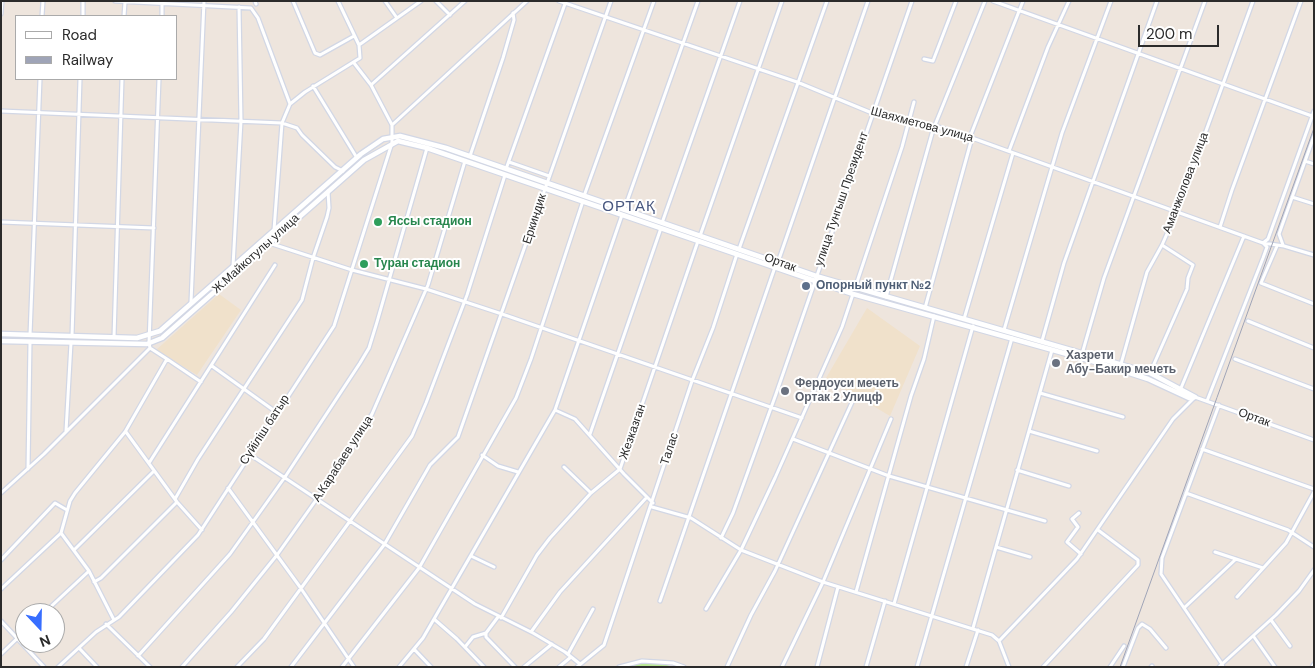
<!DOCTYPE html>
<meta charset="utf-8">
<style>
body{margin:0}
#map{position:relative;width:1315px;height:668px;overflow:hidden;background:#eee5dd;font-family:"DM Sans",sans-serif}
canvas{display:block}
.frame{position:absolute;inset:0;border:2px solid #2b2b2b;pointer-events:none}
.legend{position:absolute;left:15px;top:15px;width:162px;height:65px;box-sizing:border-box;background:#fff;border:1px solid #aaa;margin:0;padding:6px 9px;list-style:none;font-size:15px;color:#2b2b2b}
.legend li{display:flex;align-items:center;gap:10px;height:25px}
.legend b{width:25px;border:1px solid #aaa}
.north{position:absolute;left:15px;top:603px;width:50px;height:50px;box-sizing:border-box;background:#fff;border:1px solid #aaa;border-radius:50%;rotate:159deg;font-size:14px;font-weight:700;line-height:20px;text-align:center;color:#2b2b2b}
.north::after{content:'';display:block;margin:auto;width:18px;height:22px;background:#386eff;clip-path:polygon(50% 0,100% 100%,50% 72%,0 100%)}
.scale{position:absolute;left:1138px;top:25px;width:81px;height:22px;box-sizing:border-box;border:2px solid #2b2b2b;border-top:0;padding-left:6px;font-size:15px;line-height:18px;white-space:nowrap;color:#2b2b2b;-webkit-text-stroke:4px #fff;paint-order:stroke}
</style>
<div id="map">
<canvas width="1315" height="668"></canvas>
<div class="frame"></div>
<ul class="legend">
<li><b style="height:6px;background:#fff"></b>Road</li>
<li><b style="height:6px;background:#9fa4b7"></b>Railway</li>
</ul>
<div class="north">N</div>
<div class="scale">200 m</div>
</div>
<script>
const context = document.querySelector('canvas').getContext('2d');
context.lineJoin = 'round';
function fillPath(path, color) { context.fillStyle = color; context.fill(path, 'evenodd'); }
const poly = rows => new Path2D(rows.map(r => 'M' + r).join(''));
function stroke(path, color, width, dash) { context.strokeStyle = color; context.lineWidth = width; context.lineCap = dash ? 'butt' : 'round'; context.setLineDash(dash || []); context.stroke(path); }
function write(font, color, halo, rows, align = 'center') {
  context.font = font + ' "DM Sans",sans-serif'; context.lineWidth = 4; context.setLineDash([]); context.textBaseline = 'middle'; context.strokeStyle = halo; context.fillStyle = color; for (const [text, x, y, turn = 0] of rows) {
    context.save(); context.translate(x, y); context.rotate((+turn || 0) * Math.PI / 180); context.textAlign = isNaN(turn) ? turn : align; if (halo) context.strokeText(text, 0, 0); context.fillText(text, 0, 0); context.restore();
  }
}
const education = poly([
 [219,294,241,310,197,375,156,350],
 [867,308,920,346,890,416,826,378]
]);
const green = poly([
 [631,664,664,664,673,667,625,667]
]);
const street = poly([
 [115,1,251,8,258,18,290,104],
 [255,1,256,4],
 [293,1,315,53,320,55,354,36],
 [385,1,397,18],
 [436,1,450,15],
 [559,1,797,82,872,113,908,123,935,126,961,134,1263,243,1284,246,1314,255],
 [993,1,1312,116],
 [1,14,2,1],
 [42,16,43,1],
 [83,16,83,1],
 [124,16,125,2],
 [162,16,162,1],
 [359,45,421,1],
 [924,59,933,61,956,1],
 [354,63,371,85],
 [313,86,357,158],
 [1,111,282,123,297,128,302,135,335,167,343,171],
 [392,125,371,85,465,1],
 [970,137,1023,1],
 [1009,151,1048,47,1069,1],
 [470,156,503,58,514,20,513,13],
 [1305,161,1314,164],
 [509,162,549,176],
 [506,169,566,1],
 [584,196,654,1],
 [1292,197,1314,204],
 [624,210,698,1],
 [1,222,154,228],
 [662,223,740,1],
 [1220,227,1232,190,1301,1],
 [274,230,282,123,290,104,305,92,360,58,359,45,338,1],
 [700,236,782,1],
 [269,243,352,270,426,289,502,314,802,418],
 [1283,245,1279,234,1314,136],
 [1277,246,1261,283,1314,304],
 [739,249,827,1],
 [778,262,868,1],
 [233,266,241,121,239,7],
 [855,288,902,147,914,102],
 [886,297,933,130,985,1],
 [191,302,204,1],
 [925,308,972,138],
 [964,319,1013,153],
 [1248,321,1314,348],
 [1004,330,1062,133,1111,1],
 [30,335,40,79],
 [72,336,80,79],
 [114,337,122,79],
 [1042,341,1064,263,1157,1],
 [1082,354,1104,278,1205,1],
 [167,359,201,382],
 [1235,359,1314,389],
 [1121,364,1147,272,1162,245,1177,211,1253,1],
 [212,366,276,412],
 [1150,373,1187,289,1188,278,1193,265,1162,245],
 [1181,388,1244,236],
 [1040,393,1123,417],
 [1207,401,1263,258,1267,247,1263,243,1268,239,1314,111],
 [1219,405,1162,558,1161,574,1222,664,1276,615,1299,591,1314,570],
 [555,410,575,419,624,474,653,503],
 [66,431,71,343],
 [1029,431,1097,451],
 [126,432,177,502,202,530],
 [590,434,661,228],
 [793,439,889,476,1045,521],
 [1202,449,1314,489],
 [249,454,475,604,533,633,565,652,580,664],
 [482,455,498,466,518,472],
 [149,463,275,265],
 [564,467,591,493],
 [28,469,30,342],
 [1017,470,1069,486],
 [228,488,300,587,354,667],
 [1,493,44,454,150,348],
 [1186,493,1288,530,1314,547],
 [175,499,198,459,302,300,313,258,327,217,329,208,328,191],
 [652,507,691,518,741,550,823,582,992,635,999,641,1009,667],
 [1079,513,1072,519,1078,527,1067,542,1081,554],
 [61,533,89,571,114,620],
 [721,538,733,513,776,394,912,1],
 [996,547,1030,557],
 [75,549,154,471],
 [1215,552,1263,568],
 [471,556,494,567],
 [1,560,55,503,67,510],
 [94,582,101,578,177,502],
 [1,589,61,533,70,501,75,493,125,432,167,359,150,348,149,343,159,79],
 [856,592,911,396,924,359,934,316],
 [1237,597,1286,543,1314,492],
 [660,601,775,267],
 [894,604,973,326],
 [1184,608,1236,559],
 [706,609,741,550,775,478,842,327,853,294],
 [44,613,89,571],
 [498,617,486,633,486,637,515,667],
 [501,618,537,555,550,538,591,493,620,469,698,241],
 [434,619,457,639,484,667],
 [1271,620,1290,646],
 [1,621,44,667],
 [106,624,150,667],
 [973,628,1052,350],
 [531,632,560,592,647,497],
 [1254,637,1275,667],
 [999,641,1077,559,1173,419,1195,397,1314,440],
 [465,647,473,637,486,633],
 [79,648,97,667],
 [414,649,431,667],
 [1,654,25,631],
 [568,654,593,609],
 [138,656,230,554,285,477,360,363,369,348,377,322,427,148],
 [58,667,96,632,119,617,198,535,334,326,392,143,392,125,527,1],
 [182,667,231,612,277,555,348,455,372,414,428,285,465,161],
 [237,667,264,639,412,436,426,403,467,295,505,175],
 [291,667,384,545,430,465,458,437,611,1],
 [342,667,419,568,516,398,531,359,583,201],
 [399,667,423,638,555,410,622,215],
 [524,667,552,644],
 [559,667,571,657],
 [577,667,604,645,692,381,713,328,737,254],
 [619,667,642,661,673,663,684,667],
 [727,667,751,615,775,571,854,398],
 [782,667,823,582,891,419],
 [817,667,838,587],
 [866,667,885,601],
 [917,667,1012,338],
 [966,667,978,630],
 [1043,667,1138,565,1138,560,1098,530],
 [1110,667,1124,646],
 [1123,667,1138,628,1142,624,1150,629,1166,648],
 [1151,667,1152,666],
 [1219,667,1222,664,1223,667],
 [1312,667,1314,664]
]);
const secondary = poly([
 [1,334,137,338,160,331,361,154,383,139,400,136,446,148,816,276,1150,373,1195,397],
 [1,341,147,344,162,338,364,160,398,141,427,148,853,294,1099,363,1148,379,1189,398,1195,397]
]);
const rail = poly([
 [1120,667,1314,128]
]);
const markers = [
 [378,222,5,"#2e9e5b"],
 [364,264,5,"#2e9e5b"],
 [806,286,5,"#5c6f8a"],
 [1056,363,5,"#6b7280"],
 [785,391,5,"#6b7280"]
];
const streetNames = [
 ["Шаяхметова улица",922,125,15],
 ["Аманжолова улица",1186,183,-69],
 ["улица Тунгыш Президент",842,199,-71],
 ["Еркиндик",535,219,-72],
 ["Ж.Майкотулы улица",256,254,-42],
 ["Ортак",780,263,20],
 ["Ортак",1254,418,20],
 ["Сүйіліш батыр",265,430,-57],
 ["Жезказган",633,432,-71],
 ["Талас",670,449,-72],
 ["А.Карабаев улица",343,459,-57]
];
const leisureNames = [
 ["Яссы стадион",388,222],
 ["Туран стадион",374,264]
];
const serviceNames = [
 ["Опорный пункт №2",816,286]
];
const worshipNames = [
 ["Хазрети",1066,356],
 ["Абу-Бакир мечеть",1066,370],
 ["Фердоуси мечеть",795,384],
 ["Ортак 2 Улицф",795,398]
];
const quarterNames = [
 ["ОРТАҚ",629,207]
];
fillPath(education, '#f0e1cb');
fillPath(green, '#b9e796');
stroke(street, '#d2d7e5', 5.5);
stroke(secondary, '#d2d7e5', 7);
stroke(street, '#fff', 3);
stroke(secondary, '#fff', 4.5);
stroke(rail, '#9fa4b7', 1);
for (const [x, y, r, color] of markers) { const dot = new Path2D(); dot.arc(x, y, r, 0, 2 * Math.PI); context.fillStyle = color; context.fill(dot); stroke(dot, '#fff', 2); }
write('12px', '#2b2b2b', '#fff', streetNames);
write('bold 12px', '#27864d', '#fff', leisureNames, 'left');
write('bold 12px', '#4e5e75', '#fff', serviceNames, 'left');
write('bold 12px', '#5b616d', '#fff', worshipNames, 'left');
context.letterSpacing = '1px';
write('15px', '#48577f', '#fff', quarterNames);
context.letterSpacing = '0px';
</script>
